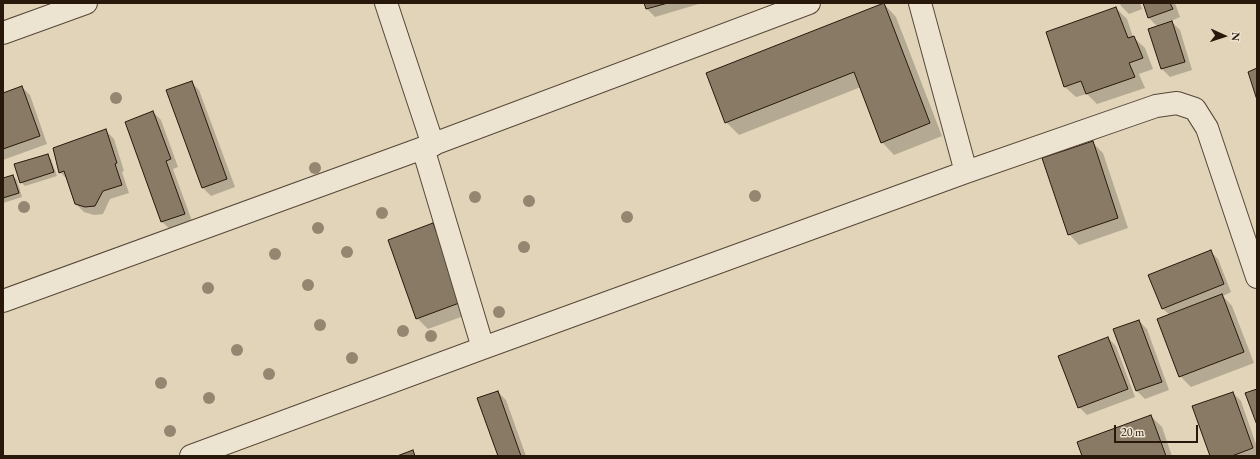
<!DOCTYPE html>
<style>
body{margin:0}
#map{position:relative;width:1260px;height:459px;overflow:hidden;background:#e2d4b8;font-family:"EB Garamond",serif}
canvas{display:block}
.frame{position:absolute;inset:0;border:4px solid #28180c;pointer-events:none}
.north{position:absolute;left:1204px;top:16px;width:40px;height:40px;-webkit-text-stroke:3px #ece3d1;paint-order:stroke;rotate:93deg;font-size:11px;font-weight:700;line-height:16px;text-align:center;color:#28180c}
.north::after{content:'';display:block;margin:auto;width:14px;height:18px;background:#28180c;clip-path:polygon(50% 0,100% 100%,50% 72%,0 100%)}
.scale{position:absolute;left:1114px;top:425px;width:84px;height:18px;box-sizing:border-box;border:2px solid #28180c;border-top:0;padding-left:5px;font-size:12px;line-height:14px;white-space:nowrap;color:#28180c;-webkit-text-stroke:3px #ece3d1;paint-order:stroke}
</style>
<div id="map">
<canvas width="1260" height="459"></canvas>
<div class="frame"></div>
<div class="north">N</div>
<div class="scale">20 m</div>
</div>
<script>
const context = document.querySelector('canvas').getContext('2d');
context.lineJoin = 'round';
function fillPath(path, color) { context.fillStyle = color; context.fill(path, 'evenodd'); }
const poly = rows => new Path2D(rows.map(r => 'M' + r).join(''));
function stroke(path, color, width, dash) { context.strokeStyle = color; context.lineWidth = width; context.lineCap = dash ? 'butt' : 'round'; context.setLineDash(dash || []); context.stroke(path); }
const shadow = poly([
 [645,3,702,3,655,17,647,9],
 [1120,3,1140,3,1142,9,1129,14,1121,6],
 [1144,3,1175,3,1180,17,1171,21,1180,30,1192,70,1170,77,1162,69,1150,30,1158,27,1149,18],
 [884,4,896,17,942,136,894,155,882,142,861,87,739,135,726,122],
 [1116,8,1127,19,1133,37,1145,48,1153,69,1139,74,1145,88,1097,104,1087,94,1076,97,1065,87,1047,33],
 [191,82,199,90,235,187,211,196,203,188],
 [22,87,30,95,47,144,3,160,3,94],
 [153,112,161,120,178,167,173,169,192,221,170,229,162,222],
 [106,131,114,139,124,171,122,172,129,193,110,199,103,214,94,215,84,212,76,204,68,180,60,172],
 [1092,142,1103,153,1128,228,1079,245,1069,234],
 [47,155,51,159,57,176,25,186,21,182],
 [13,176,17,180,22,197,3,203,3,179],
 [433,224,444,235,472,313,428,329,417,318],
 [1210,251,1218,259,1231,292,1223,296,1232,306,1254,363,1191,387,1180,376,1170,315,1163,309,1150,275],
 [1139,321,1147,329,1169,390,1145,399,1137,391,1114,330],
 [1108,338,1116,346,1135,397,1087,415,1079,407],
 [498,392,506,400,526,456,499,456],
 [1233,393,1241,401,1257,447,1257,456,1211,456],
 [1151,416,1162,427,1172,456,1084,456]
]);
const building = poly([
 [644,3,668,3,646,9,644,3],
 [884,3,930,123,881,143,854,72,725,123,706,73,884,3],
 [1143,3,1170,3,1173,9,1148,18,1143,3],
 [1116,7,1128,38,1134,36,1143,58,1129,63,1135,77,1086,94,1081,81,1064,87,1046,32,1116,7],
 [1172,21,1185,62,1161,69,1148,29,1172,21],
 [1257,68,1257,100,1248,72,1257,68],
 [192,81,227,179,202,188,166,90,192,81],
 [22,86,40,136,3,149,3,93,22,86],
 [153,111,171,159,166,161,185,214,161,222,125,122,153,111],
 [106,129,117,163,115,164,122,185,103,191,95,206,85,207,75,204,64,171,59,173,53,148,106,129],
 [1093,141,1118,218,1068,235,1042,158,1093,141],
 [48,154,54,172,20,183,14,164,48,154],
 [13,175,19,193,3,198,3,178,13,175],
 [433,223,462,302,416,319,388,240,433,223],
 [1211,250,1224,284,1162,309,1148,275,1211,250],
 [1222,294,1244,352,1179,377,1157,319,1222,294],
 [1139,320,1162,382,1136,391,1113,329,1139,320],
 [1108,337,1128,389,1078,408,1058,356,1108,337],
 [1257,389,1257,425,1245,393,1257,389],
 [498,391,521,456,498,456,477,398,498,391],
 [1233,392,1253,448,1232,456,1210,456,1192,406,1233,392],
 [1151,415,1166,456,1082,456,1077,442,1151,415],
 [413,450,415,456,397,456,413,450]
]);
const street = poly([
 [386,3,433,145],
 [920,3,966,172],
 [3,33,86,3],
 [423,148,483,348],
 [3,301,423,148,809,3],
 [191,456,483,348,966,172,1156,106,1177,103,1195,109,1207,128,1257,277]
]);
const trees = [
 [116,98],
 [315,168],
 [755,196],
 [475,197],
 [529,201],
 [24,207],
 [382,213],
 [627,217],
 [318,228],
 [524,247],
 [347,252],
 [275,254],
 [308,285],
 [208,288],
 [499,312],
 [320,325],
 [403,331],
 [431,336],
 [237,350],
 [352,358],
 [269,374],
 [161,383],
 [209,398],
 [170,431]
];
fillPath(shadow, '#0003');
fillPath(building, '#897a65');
stroke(building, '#28180c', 1);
stroke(street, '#564737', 24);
stroke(street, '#ece3d1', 22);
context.fillStyle = '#958671';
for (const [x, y] of trees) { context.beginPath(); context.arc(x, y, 6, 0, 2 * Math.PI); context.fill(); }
</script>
